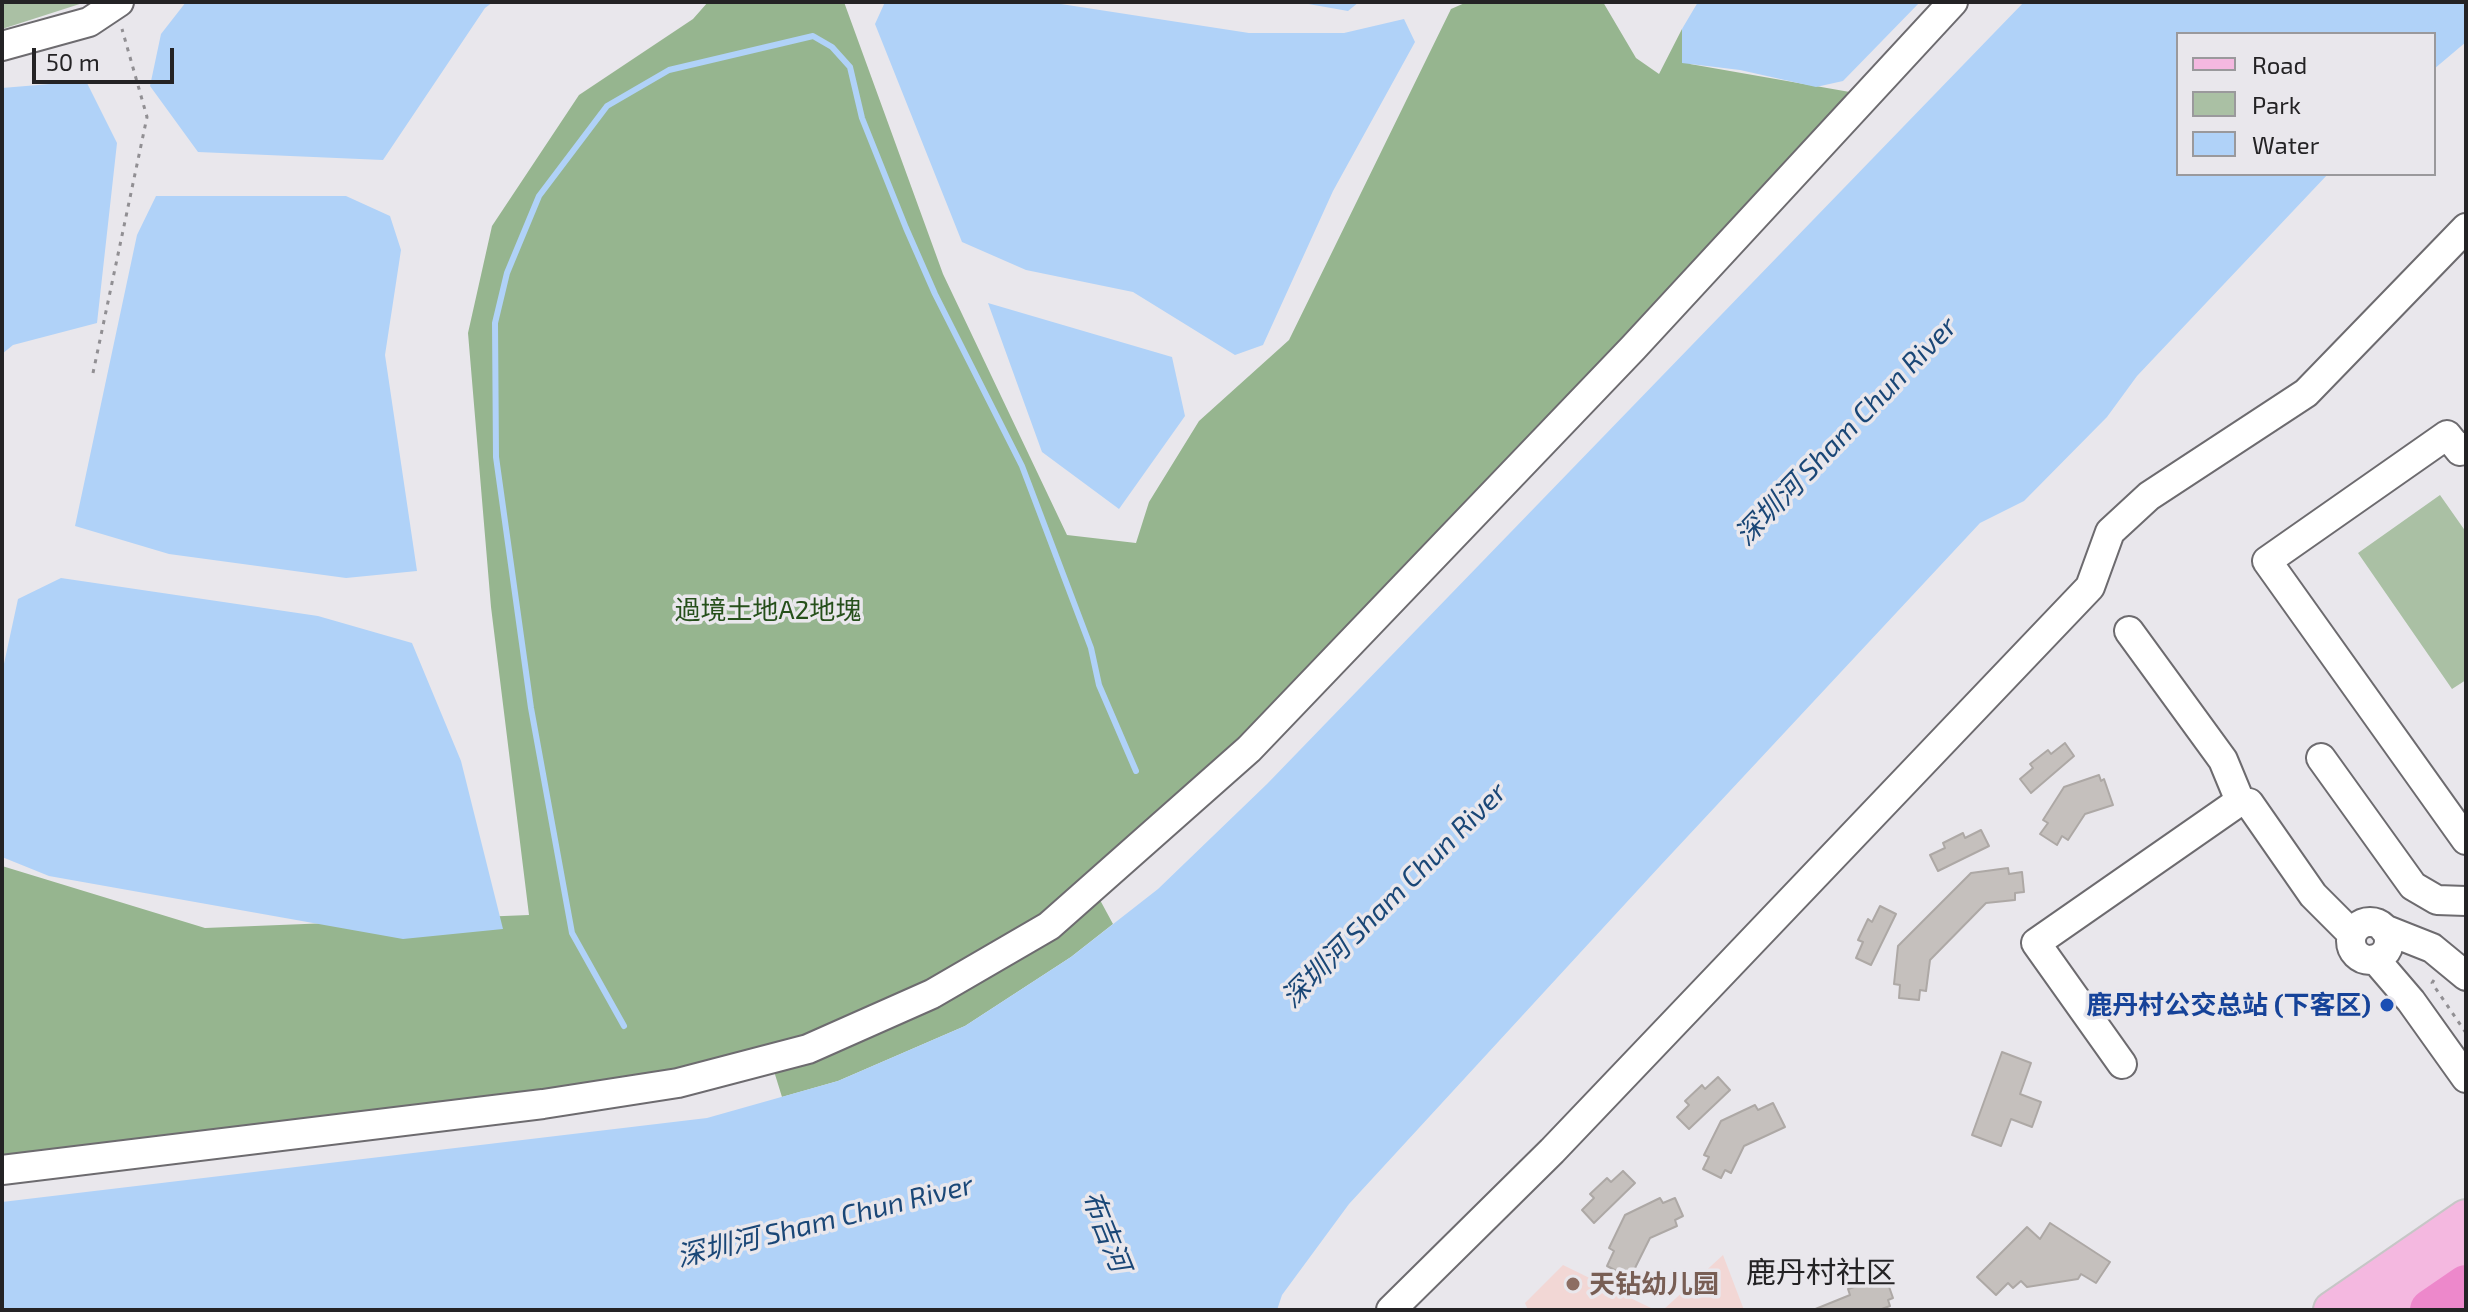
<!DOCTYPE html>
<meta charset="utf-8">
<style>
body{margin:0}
#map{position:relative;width:2468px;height:1312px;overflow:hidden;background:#e9e7ec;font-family:"Exo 2",sans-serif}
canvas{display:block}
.frame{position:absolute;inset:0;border:4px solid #242325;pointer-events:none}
.legend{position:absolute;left:2176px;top:32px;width:260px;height:144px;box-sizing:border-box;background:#e9e7ec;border:2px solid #9a999c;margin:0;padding:10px 14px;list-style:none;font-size:24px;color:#242325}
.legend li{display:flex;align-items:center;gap:16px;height:40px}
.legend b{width:40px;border:2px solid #9a999c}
.scale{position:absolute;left:32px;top:48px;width:142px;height:36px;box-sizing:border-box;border:4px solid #242325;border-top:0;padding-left:10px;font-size:24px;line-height:28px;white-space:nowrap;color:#242325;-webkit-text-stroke:6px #e9e7ec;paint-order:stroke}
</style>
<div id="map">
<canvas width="2468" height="1312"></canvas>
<div class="frame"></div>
<ul class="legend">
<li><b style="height:10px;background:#f4b8e0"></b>Road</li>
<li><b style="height:22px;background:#aac0a4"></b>Park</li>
<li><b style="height:22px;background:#b0d2f8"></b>Water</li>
</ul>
<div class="scale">50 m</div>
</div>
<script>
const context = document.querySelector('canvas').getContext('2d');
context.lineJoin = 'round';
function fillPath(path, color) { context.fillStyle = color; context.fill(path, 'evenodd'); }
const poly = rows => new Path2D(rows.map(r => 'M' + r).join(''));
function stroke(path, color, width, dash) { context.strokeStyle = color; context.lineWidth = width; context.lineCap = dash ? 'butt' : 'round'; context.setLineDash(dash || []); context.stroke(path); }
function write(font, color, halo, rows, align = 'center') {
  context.font = font + ' "Exo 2","Noto Sans SC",sans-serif'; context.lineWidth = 7; context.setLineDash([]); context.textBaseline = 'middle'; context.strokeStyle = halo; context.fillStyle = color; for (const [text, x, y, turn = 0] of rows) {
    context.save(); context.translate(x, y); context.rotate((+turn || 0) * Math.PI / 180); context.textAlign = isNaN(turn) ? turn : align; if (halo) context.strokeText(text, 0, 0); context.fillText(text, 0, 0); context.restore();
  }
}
const education = poly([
 [1723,1255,1744,1310,1663,1310],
 [1563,1265,1655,1310,1528,1310,1525,1303]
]);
const green = poly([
 [2,2,86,2,2,29],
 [2440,495,2466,532,2466,680,2452,689,2358,553]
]);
const forest = poly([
 [708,2,844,2,943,274,1067,535,1136,543,1149,502,1199,421,1289,340,1451,9,1467,2,1603,2,1636,58,1659,74,1682,29,1690,64,1884,98,1587,418,1317,697,1100,900,1113,924,1071,957,965,1026,838,1081,782,1097,773,1068,2,1170,2,866,205,928,529,915,491,607,468,333,492,226,579,95,693,19]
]);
const water = poly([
 [186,2,493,2,485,8,383,160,198,152,150,86,161,34],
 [885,2,1048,2,1249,33,1344,33,1404,19,1415,42,1333,191,1263,345,1235,355,1133,292,1026,270,962,242,875,24],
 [1297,2,1359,2,1348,11],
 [1698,2,1920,2,1843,81,1816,87,1740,70,1682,63,1682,29],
 [2024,2,2466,2,2466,42,2434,69,2434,34,2178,34,2178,174,2328,174,2137,376,2107,417,2024,501,1980,523,1660,866,1349,1204,1282,1295,1277,1310,2,1310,2,1202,707,1118,838,1081,965,1026,1071,957,1158,889,1267,784],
 [86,81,117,143,97,323,13,345,2,354,2,88],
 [156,196,346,196,390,216,401,250,385,355,417,571,346,578,169,554,75,526,137,235],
 [988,303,1172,357,1185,416,1119,509,1042,452],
 [61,578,318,616,412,643,461,761,503,929,403,939,49,876,2,857,2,673,18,599]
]);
const stream = poly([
 [624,1026,572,933,531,708,496,457,495,323,507,273,539,196,607,106,669,70,813,36,832,47,850,67,862,118,906,228,935,294,1022,466,1091,648,1099,685,1136,771]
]);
const building = poly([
 [2065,743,2074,756,2031,793,2020,779,2033,768,2030,764,2048,750,2051,754,2065,743],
 [2099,775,2101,781,2104,779,2113,805,2085,814,2068,840,2062,836,2057,845,2040,834,2048,823,2043,820,2064,787,2099,775],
 [1981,830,1989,846,1938,871,1930,855,1945,848,1943,843,1963,833,1965,838,1981,830],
 [2008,868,2009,874,2022,872,2024,892,2015,893,2015,900,1986,903,1930,960,1926,991,1920,990,1919,1000,1899,998,1900,985,1894,984,1898,946,1971,873,2008,868],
 [1880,906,1896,914,1871,965,1856,958,1863,942,1858,940,1868,919,1872,922,1880,906],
 [2002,1052,2031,1063,2020,1094,2041,1102,2032,1127,2011,1119,2001,1146,1972,1135,2002,1052],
 [1718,1077,1730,1090,1689,1129,1677,1117,1689,1105,1685,1101,1702,1085,1705,1089,1718,1077],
 [1773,1103,1785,1127,1744,1146,1731,1173,1725,1170,1721,1178,1703,1169,1709,1157,1704,1155,1721,1121,1755,1105,1758,1110,1773,1103],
 [1623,1171,1635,1183,1594,1223,1582,1210,1594,1198,1590,1194,1607,1178,1611,1182,1623,1171],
 [1660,1198,1663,1203,1675,1198,1683,1216,1675,1220,1677,1226,1650,1238,1630,1278,1607,1266,1614,1251,1609,1248,1625,1215,1660,1198],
 [2050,1223,2110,1262,2096,1283,2081,1274,2078,1279,2027,1287,2021,1281,2013,1288,2008,1283,1996,1295,1977,1277,2027,1227,2040,1239,2050,1223],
 [1887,1281,1893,1298,1888,1300,1890,1306,1879,1310,1813,1310,1850,1295,1848,1289,1870,1282,1871,1287,1887,1281]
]);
const path = poly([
 [93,373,147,117,122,29],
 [2434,980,2432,983,2466,1033]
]);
const minor = poly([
 [2,46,89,22,119,2],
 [2466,447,2460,451,2447,435,2267,561,2466,840],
 [2129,631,2223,760,2240,801],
 [2321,758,2413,886,2437,900,2466,901],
 '2351 941a19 19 0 1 1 38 0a19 19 0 1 1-38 0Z',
 [2384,929,2432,948,2466,976],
 [2375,959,2411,1001,2466,1078],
 [2122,1064,2036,943,2240,801,2249,803,2313,895,2352,934],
 [2,1170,543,1104,678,1083,808,1049,932,994,1049,926,1249,749,1633,348,1953,2],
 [1391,1310,1552,1151,2090,587,2110,532,2149,496,2306,393,2466,228]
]);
const major = poly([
 [2332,1310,2466,1218],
 [2384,1310,2466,1255]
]);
const highway = poly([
 [2431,1310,2466,1286]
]);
const markers = [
 [2387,1005,8,"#1a4fb4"],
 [1573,1284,8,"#8d6e63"]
];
const parkNames = [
 ["過境土地A2地塊",768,610]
];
const transitNames = [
 ["鹿丹村公交总站 (下客区)",2371,1005]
];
const educationNames = [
 ["天钻幼儿园",1589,1284]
];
const waterNames = [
 ["深圳河 Sham Chun River",1846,431,-46],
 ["深圳河 Sham Chun River",1394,895,-45],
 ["深圳河 Sham Chun River",825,1221,-14],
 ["布吉河",1106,1231,68]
];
const quarterNames = [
 ["鹿丹村社区",1821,1273]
];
fillPath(education, '#f2d7d5');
fillPath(green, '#aac0a4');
fillPath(forest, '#96b58f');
fillPath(water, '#b0d2f8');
stroke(stream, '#b0d2f8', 6);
fillPath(building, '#c5c0bd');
stroke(building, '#ada8a5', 2);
stroke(minor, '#6d6b6f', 32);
stroke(major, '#c6c6c6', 40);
stroke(highway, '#c6c6c6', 46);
stroke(path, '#918f93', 3, [4, 6]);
stroke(minor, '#fff', 28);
stroke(major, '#f4b8e0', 36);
stroke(highway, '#ed88cb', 42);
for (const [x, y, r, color] of markers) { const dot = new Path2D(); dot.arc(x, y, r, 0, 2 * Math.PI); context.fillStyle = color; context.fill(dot); stroke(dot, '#e9e7ec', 3); }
write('26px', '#26501b', '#e9e7ec', parkNames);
write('bold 26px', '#164399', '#e9e7ec', transitNames, 'right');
write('bold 26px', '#785e54', '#e9e7ec', educationNames, 'left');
write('italic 28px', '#1a4777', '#e9e7ec', waterNames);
write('30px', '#242325', '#e9e7ec', quarterNames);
</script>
